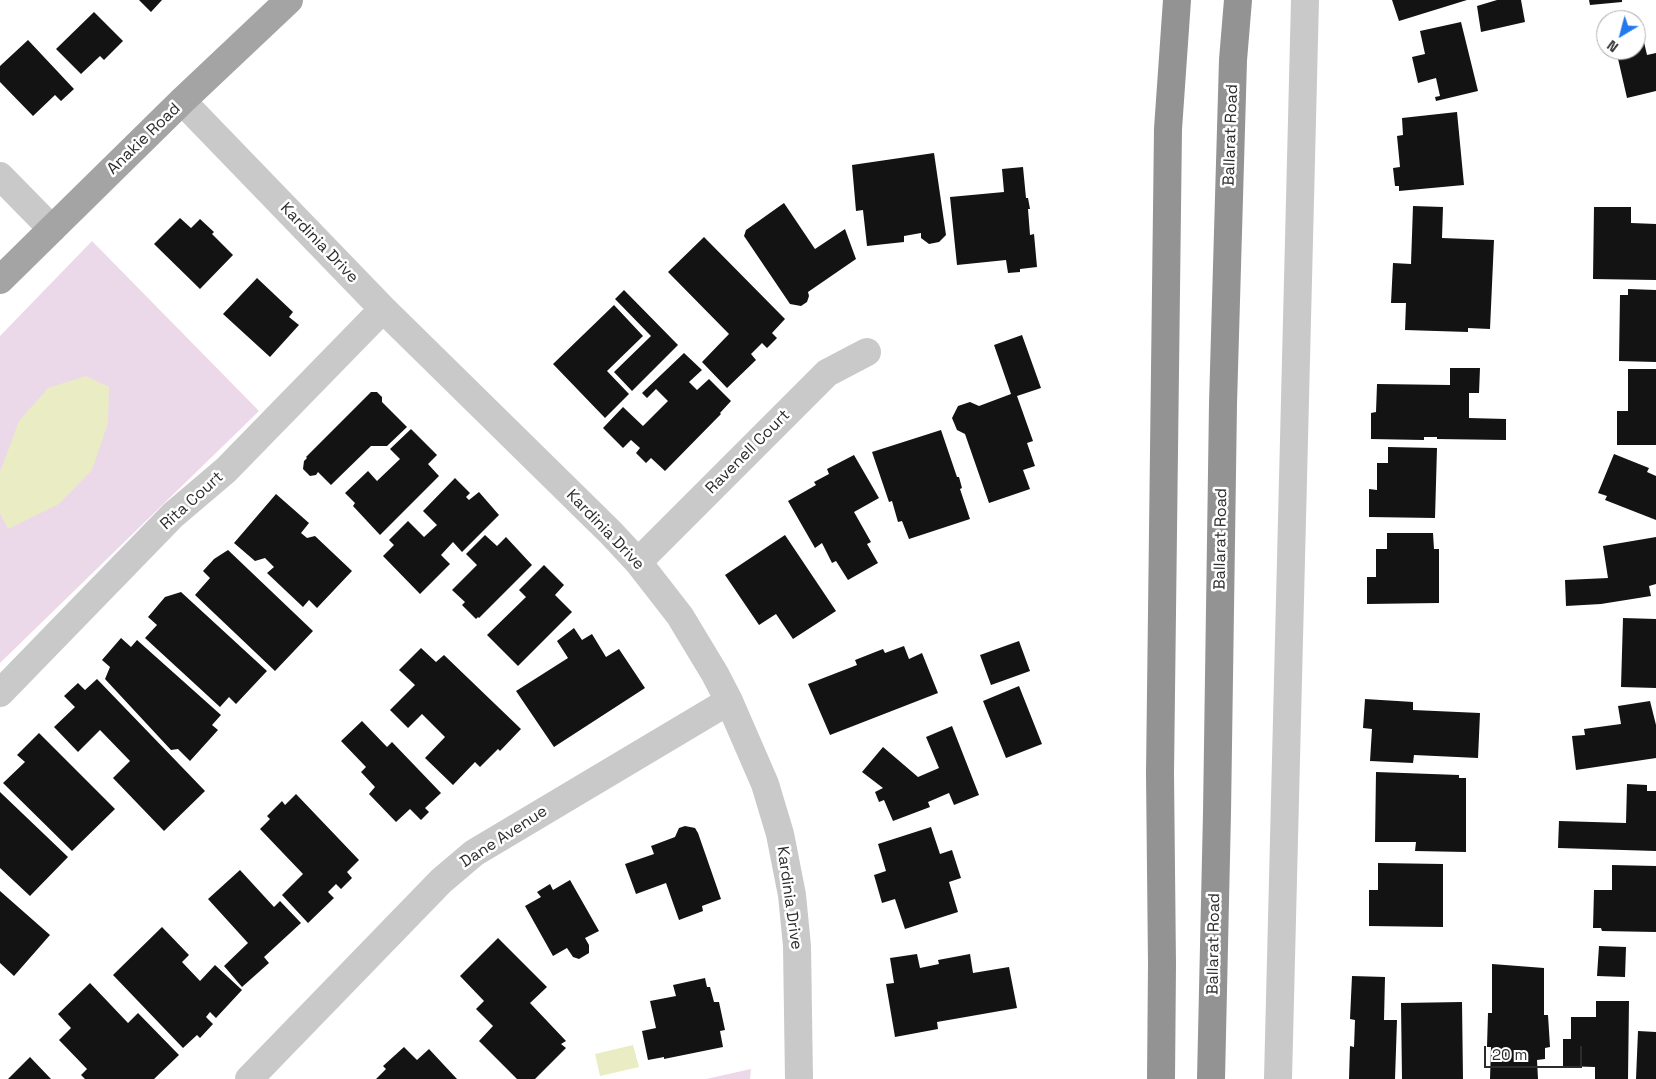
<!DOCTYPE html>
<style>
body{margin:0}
#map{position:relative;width:1656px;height:1079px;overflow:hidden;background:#fff;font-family:"Space Grotesk",sans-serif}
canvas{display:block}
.north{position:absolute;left:1596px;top:10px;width:50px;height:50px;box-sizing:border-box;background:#fff;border:1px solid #ababab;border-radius:50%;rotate:217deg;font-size:14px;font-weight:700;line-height:20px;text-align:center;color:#2c2c2c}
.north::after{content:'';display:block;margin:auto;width:18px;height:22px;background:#2478ee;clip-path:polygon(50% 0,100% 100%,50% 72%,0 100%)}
.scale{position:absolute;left:1484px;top:1046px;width:98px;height:22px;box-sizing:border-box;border:2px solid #2c2c2c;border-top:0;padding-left:6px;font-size:15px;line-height:18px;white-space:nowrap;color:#2c2c2c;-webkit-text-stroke:4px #fff;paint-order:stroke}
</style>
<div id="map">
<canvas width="1656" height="1079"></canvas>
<div class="north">N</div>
<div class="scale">20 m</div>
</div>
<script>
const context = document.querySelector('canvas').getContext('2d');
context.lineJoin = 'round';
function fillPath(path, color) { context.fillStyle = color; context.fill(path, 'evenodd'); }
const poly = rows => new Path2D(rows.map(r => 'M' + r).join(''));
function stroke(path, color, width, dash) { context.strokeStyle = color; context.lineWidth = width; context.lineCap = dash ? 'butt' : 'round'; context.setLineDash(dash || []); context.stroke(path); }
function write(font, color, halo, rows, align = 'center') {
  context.font = font + ' "Space Grotesk",sans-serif'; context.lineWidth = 5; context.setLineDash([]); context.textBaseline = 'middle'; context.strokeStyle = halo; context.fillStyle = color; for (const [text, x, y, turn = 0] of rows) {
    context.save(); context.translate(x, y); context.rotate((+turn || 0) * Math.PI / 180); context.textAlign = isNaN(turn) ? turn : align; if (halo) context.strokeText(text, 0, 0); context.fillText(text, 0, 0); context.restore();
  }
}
const green = poly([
 [92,241,259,411,0,663,0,336],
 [751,1069,750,1079,706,1079]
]);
const water = poly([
 [86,376,109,387,108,423,92,470,59,504,8,529,0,513,0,472,19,421,48,388],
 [633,1045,639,1067,600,1076,595,1054]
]);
const building = poly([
 [139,0,162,0,151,12],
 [1392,0,1467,0,1399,21],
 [1497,0,1521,0,1525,22,1481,32,1477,6],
 [1589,0,1622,0,1622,2,1590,5],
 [94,12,123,41,104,60,100,56,81,74,56,49],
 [1461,22,1478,91,1436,101,1435,97,1440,96,1436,78,1418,83,1412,57,1425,54,1420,31],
 [1640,25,1647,55,1656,53,1656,91,1627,98,1616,50,1636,50,1636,26],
 [28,40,74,89,61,101,55,95,33,116,0,82,0,66],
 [1457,112,1464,185,1399,191,1399,186,1395,186,1393,168,1400,167,1397,136,1403,135,1402,118],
 [934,153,946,235,939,242,929,244,921,238,921,233,904,236,904,242,867,246,863,210,856,211,852,165],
 [1023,167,1026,198,1028,198,1030,209,1028,209,1030,235,1034,234,1037,267,1020,269,1020,272,1008,273,1006,260,957,265,950,197,1004,192,1002,169],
 [784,203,815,249,845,229,856,259,808,292,809,296,807,302,801,306,790,304,744,236,746,230],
 [1413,206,1443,207,1442,238,1494,240,1490,329,1468,328,1468,332,1405,330,1406,303,1391,303,1393,263,1411,264],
 [1594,207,1631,207,1631,223,1656,224,1656,280,1593,279],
 [180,218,191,228,200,219,214,232,212,234,233,255,200,289,154,244],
 [704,237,785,319,772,333,777,338,767,348,762,343,751,354,756,360,727,388,702,362,729,334,668,272],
 [257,278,293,312,289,317,299,325,270,357,223,314],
 [1628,289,1656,290,1656,362,1619,361,1620,295,1628,295],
 [624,290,678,345,632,391,614,372,651,336,615,299],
 [614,305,643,336,607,371,629,394,605,418,553,364],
 [1022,335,1041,388,1017,396,1033,441,1027,443,1035,466,1023,470,1030,489,989,503,965,434,957,430,952,418,958,406,970,402,979,406,1011,394,994,345],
 [684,353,702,370,689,382,697,390,709,379,731,401,720,413,721,414,665,471,651,458,646,463,636,453,640,448,631,440,623,448,603,428,623,407,643,426,668,401,656,389,647,398,642,393],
 [1450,368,1480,368,1479,393,1469,393,1469,418,1506,419,1506,440,1437,439,1437,437,1424,437,1424,440,1371,439,1371,413,1376,412,1377,384,1450,385],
 [1628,369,1656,369,1656,445,1617,445,1617,411,1628,411],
 [371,392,377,392,382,397,382,402,407,427,387,446,371,446,331,485,318,472,316,475,310,476,303,469,304,461,307,458,306,457],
 [411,429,437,455,428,464,439,476,380,535,353,506,355,503,345,493,368,471,377,481,400,459,390,449],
 [941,430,957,477,959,477,962,488,960,489,970,519,909,539,902,521,898,522,892,501,889,502,872,452],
 [1388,447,1437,448,1435,518,1369,517,1369,489,1377,490,1377,463,1388,463],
 [1614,454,1649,468,1647,472,1656,476,1656,520,1605,500,1607,496,1598,493],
 [854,455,879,498,854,512,871,542,867,544,878,563,848,580,836,561,832,563,822,543,815,548,788,501,816,485,814,482,829,474,827,469],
 [455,478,470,493,466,497,469,500,479,492,499,515,462,552,453,542,441,555,450,564,420,594,383,556,394,545,389,540,408,521,424,537,437,525,423,511],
 [276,494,309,523,301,533,307,538,315,536,352,571,317,608,309,600,303,607,267,573,274,567,265,558,255,561,234,543],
 [1387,533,1433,533,1434,549,1439,549,1439,603,1367,604,1367,577,1376,577,1376,549,1387,549],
 [485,535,497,546,506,537,532,565,479,618,478,617,476,619,462,605,465,602,452,590,477,565,466,554],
 [785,535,836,611,793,639,776,614,759,625,725,575],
 [1656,537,1656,584,1649,586,1651,596,1601,604,1566,606,1565,580,1608,578,1603,546],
 [228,550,313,631,275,671,195,595,210,578,203,571,214,559],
 [544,565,564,585,555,595,572,612,518,666,487,635,526,597,519,590],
 [181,592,267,671,236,704,229,697,220,707,145,638,157,625,148,617,165,597],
 [1623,618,1656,619,1656,688,1621,687],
 [574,628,582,640,592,634,606,657,619,649,645,688,554,747,516,691,568,658,557,641],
 [121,638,131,647,137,640,221,715,212,725,218,730,190,761,178,749,171,750,105,679,110,667,102,660],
 [1019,641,1030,671,991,685,980,655],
 [904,646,909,659,922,653,938,693,830,735,808,684,857,665,855,660,883,649,885,653],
 [421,648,436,662,444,655,521,729,500,751,498,749,480,767,475,762,453,785,425,758,445,737,422,714,408,728,390,710,415,685,399,670],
 [97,679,205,791,164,831,113,778,130,761,100,730,78,752,54,727,75,707,64,696,78,683,85,690],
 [1019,686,1042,744,1006,758,983,701],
 [1365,699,1413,702,1413,710,1480,713,1478,758,1414,755,1413,763,1370,761,1372,729,1363,728],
 [1650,701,1656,725,1656,758,1576,770,1572,736,1585,735,1584,729,1621,724,1618,706],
 [362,721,387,747,392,742,441,793,425,808,429,812,421,820,410,809,396,822,369,794,375,787,361,772,366,767,341,741],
 [952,726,979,795,954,805,949,793,928,802,930,807,893,821,884,800,879,802,875,792,883,788,862,772,883,747,918,777,939,768,926,737],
 [39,733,115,809,72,851,3,783,25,762,17,755],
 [1376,772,1459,775,1459,778,1466,778,1466,852,1415,851,1416,842,1375,842],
 [1627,784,1647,785,1647,791,1656,791,1656,851,1558,848,1559,821,1626,823],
 [0,792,68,857,30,896,0,868],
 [296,794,359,860,347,872,352,878,341,889,336,884,328,892,334,898,308,923,282,895,303,874,260,829,270,819,267,816,282,801,285,805],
 [685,826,695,828,698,833,721,899,702,906,703,911,679,920,666,883,636,894,625,864,654,854,651,846,675,837,679,828],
 [931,827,940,854,952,850,961,878,949,882,958,912,905,929,895,899,882,903,874,875,886,871,878,844],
 [1378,863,1443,864,1443,927,1369,926,1369,890,1378,890],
 [1612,865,1656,866,1656,932,1602,931,1601,928,1593,928,1594,890,1612,890],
 [240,870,274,907,280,901,301,923,264,957,269,963,242,987,224,966,248,943,208,899],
 [570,880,599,931,585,938,589,945,589,953,579,959,573,957,567,948,553,956,525,906,541,897,537,892,550,884,553,890],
 [0,891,50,935,14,976,0,963],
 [162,927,189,955,182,962,200,981,215,965,242,990,216,1018,210,1012,206,1017,213,1024,200,1038,197,1035,183,1048,113,975],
 [498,938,547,987,530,1003,566,1041,561,1044,566,1048,535,1079,517,1079,479,1041,493,1026,476,1009,484,1001,460,976],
 [1599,946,1626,947,1625,977,1597,976],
 [917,954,920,968,939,964,938,960,970,954,973,973,1009,967,1017,1008,937,1022,938,1029,895,1037,886,984,894,983,890,958],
 [1492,964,1544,968,1544,1015,1548,1015,1550,1047,1545,1048,1545,1059,1537,1060,1538,1079,1490,1079,1491,1047,1487,1047,1488,1013,1492,1013],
 [1352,976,1385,977,1384,1020,1397,1020,1395,1079,1349,1079,1350,1046,1354,1047,1355,1020,1350,1019],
 [705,978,707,987,710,987,714,1002,719,1002,725,1030,720,1031,723,1047,664,1059,664,1057,648,1060,642,1031,656,1028,650,1001,676,996,673,985],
 [90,983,128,1023,138,1013,179,1055,154,1079,85,1079,81,1075,87,1069,59,1040,71,1028,58,1014],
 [1596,1001,1629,1001,1628,1079,1595,1079,1595,1067,1563,1066,1563,1039,1571,1039,1571,1017,1596,1017],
 [1462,1002,1463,1079,1402,1079,1401,1003],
 [1638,1031,1656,1032,1656,1079,1636,1079],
 [404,1047,417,1060,429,1049,457,1079,376,1079,386,1069,383,1066],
 [30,1057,51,1079,8,1079]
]);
const minor = poly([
 [182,101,383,309,611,533,638,562,680,616,715,674,729,701,765,784,780,834,792,895,797,946,799,1079],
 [0,176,52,229],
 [638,562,827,373,867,352],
 [0,693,173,515,226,470,383,309],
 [249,1079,441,881,474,853,729,701],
 [1278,1079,1305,0]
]);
const major = poly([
 [0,280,182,101,289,0]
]);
const highway = poly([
 [1161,1079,1162,965,1160,773,1168,129,1177,0],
 [1211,1079,1217,813,1223,404,1233,60,1238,0]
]);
const streetNames = [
 ["Ballarat Road",1231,135,-88],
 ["Anakie Road",144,139,-44],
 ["Kardinia Drive",319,243,46],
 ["Ravenell Court",748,452,-45],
 ["Rita Court",192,501,-42],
 ["Kardinia Drive",605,530,46],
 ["Ballarat Road",1221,539,-89],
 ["Dane Avenue",504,837,-33],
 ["Kardinia Drive",789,898,82],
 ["Ballarat Road",1214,944,-89]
];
fillPath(green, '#ebd9e9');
fillPath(water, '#eaecc3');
fillPath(building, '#131313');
stroke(minor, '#c9c9c9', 28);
stroke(major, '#a4a4a4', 28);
stroke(highway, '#939393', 28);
write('16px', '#2c2c2c', '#fff', streetNames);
</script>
